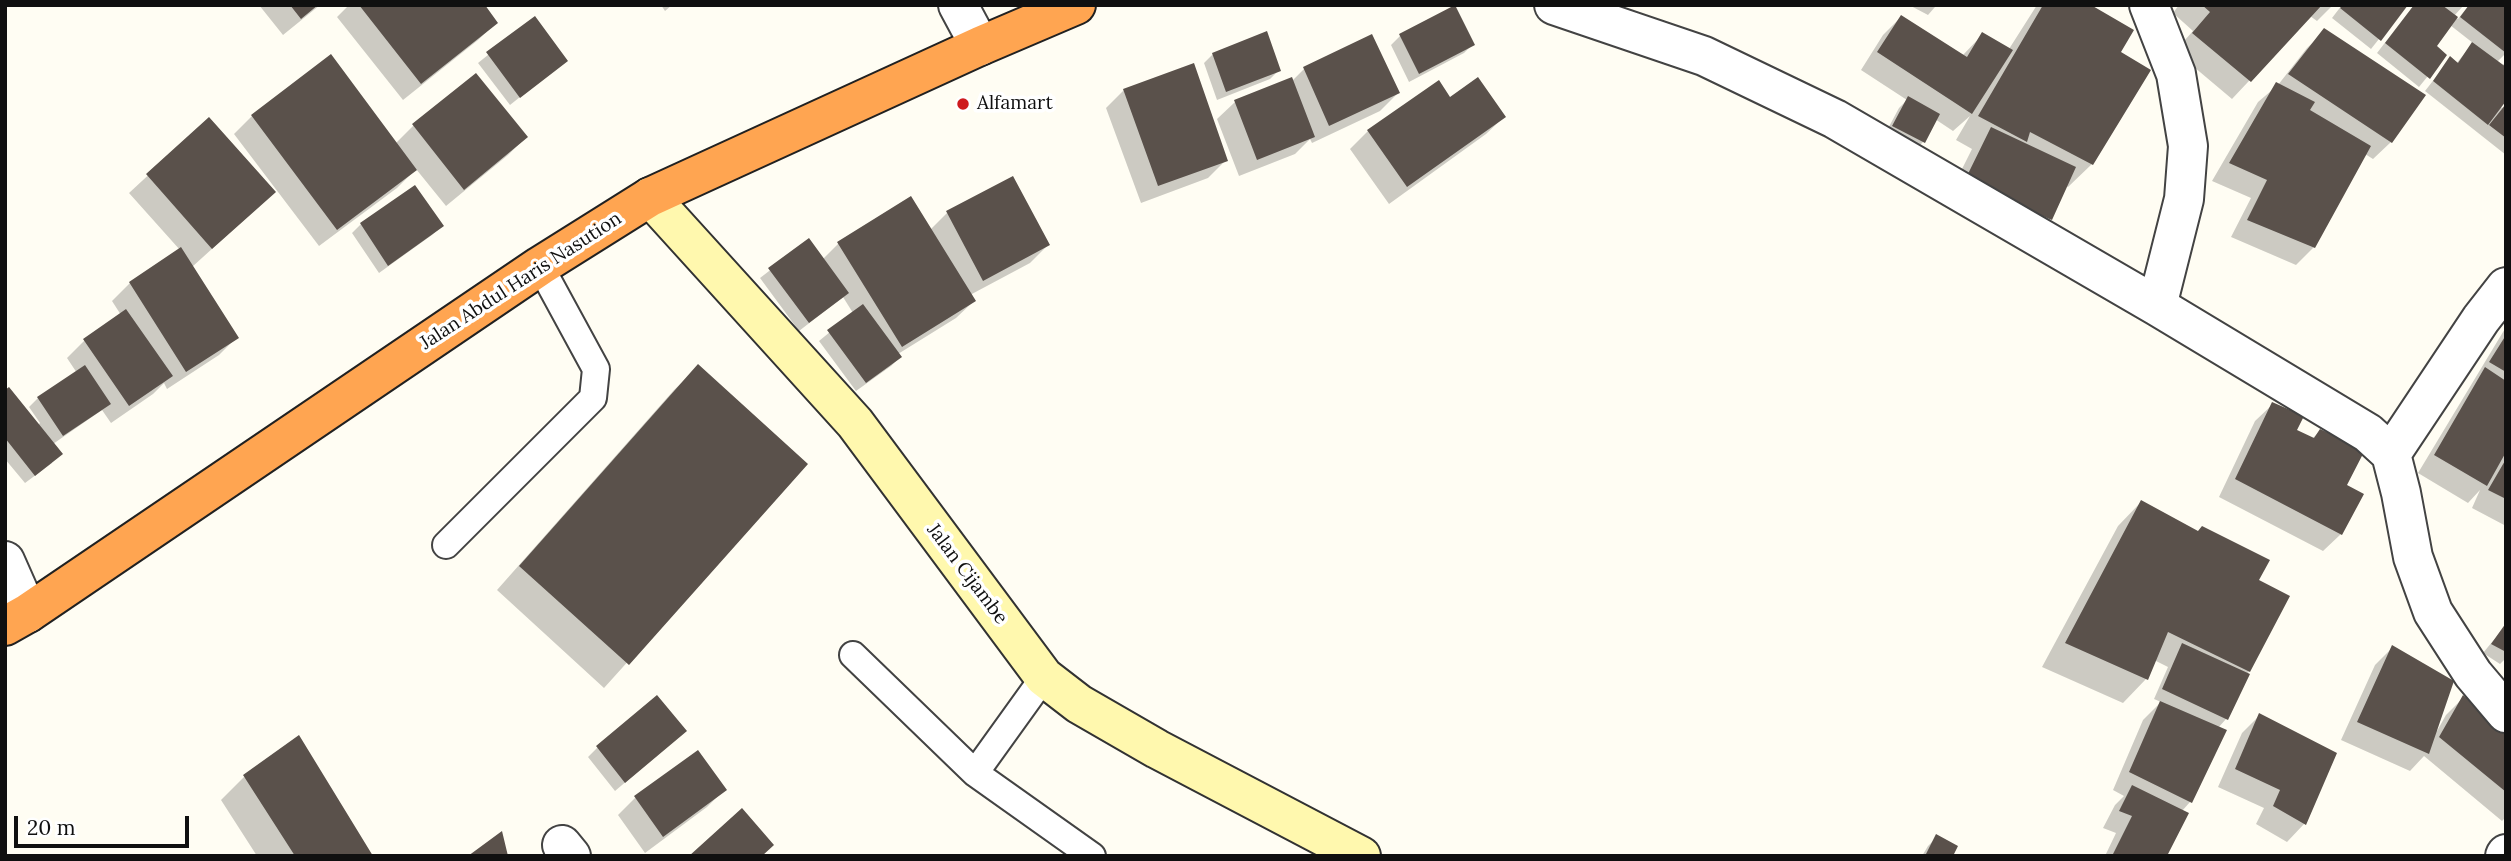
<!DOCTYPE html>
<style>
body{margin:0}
#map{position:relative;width:2511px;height:861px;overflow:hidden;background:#fffdf3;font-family:Lora,serif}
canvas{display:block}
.frame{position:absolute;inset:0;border:7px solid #101010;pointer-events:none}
.scale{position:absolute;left:14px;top:816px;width:175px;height:32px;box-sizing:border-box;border:4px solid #101010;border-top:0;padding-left:9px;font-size:21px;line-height:24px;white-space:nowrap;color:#101010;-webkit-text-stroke:5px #fff;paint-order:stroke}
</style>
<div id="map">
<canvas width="2511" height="861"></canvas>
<div class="frame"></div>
<div class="scale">20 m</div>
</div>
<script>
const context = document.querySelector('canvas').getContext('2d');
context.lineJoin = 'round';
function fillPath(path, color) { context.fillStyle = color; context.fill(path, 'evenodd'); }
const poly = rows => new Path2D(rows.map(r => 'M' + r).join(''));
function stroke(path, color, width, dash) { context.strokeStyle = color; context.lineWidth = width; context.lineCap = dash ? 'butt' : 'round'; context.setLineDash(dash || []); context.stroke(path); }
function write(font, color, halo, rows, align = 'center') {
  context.font = font + ' Lora,serif'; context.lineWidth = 7; context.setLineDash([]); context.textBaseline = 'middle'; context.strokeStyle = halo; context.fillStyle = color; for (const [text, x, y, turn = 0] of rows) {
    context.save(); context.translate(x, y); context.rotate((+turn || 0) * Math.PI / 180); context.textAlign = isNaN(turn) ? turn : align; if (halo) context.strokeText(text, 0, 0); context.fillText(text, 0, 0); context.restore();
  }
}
const shadow = poly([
 [259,5,320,5,283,35],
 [349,5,483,5,496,23,478,40,403,100,337,17],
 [661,5,672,5,665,11],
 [1909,5,1931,5,1935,7,1928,15],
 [2037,5,2088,5,2119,53,2092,164,2068,187,2066,186,2051,219,2033,237,1947,199,1972,149,1956,140,1970,116,1953,131,1935,119,1923,142,1914,151,1884,136,1899,108,1907,100,1861,70,1883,35,1901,17,1962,56,1983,34,2009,49],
 [2179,5,2333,5,2317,21,2310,16,2232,99,2175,51,2193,31,2173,13],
 [2342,5,2406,5,2371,49,2332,18],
 [2414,5,2464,5,2454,16,2458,19,2469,5,2506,5,2506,53,2497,62,2502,66,2506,61,2506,98,2500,106,2502,108,2506,104,2506,155,2425,91,2450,59,2456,64,2473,43,2450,25,2435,47,2445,55,2419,87,2377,53],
 [1454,8,1473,44,1464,53,1409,82,1391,45,1400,36],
 [534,18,565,61,510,105,478,63],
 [2325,31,2391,142,2373,159,2365,154,2314,247,2296,265,2231,237,2251,198,2212,181,2258,102,2278,85,2307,48],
 [1372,36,1398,93,1380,111,1312,143,1310,139,1295,154,1239,176,1217,119,1235,102,1292,81,1304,69],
 [1213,54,1279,70,1270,79,1217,100,1204,63],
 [475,75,526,137,508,155,446,206,416,169,397,188,319,246,234,134,252,116,395,144,413,126],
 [1124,90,1226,160,1208,178,1141,203,1106,108],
 [1450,100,1504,117,1486,134,1389,204,1350,149,1368,131],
 [209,119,256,209,192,267,237,337,219,355,167,389,164,383,153,394,111,423,102,410,53,444,52,463,25,483,5,459,5,393,38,425,40,423,29,407,38,398,77,373,67,358,84,341,121,315,112,301,130,283,180,250,129,193],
 [947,213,1048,245,1030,263,970,295,974,301,956,318,898,354,900,357,891,366,856,391,819,341,853,313,843,297,799,331,760,278,808,241,822,260,839,243,930,230],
 [361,224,441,226,432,235,379,273,352,233],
 [2506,327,2506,526,2472,508,2480,490,2468,503,2418,473],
 [698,367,806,464,604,688,497,590,674,390],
 [2273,404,2295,431,2312,439,2320,431,2345,486,2341,534,2323,551,2219,497,2255,421],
 [2141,502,2256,581,2249,671,2226,719,2218,728,2225,731,2190,802,2182,811,2165,856,2105,856,2116,833,2103,828,2115,805,2124,796,2113,790,2143,720,2161,702,2154,699,2168,667,2154,660,2146,679,2123,703,2042,667,2118,526],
 [2506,625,2506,658,2500,664,2483,653],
 [2392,648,2437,731,2446,715,2464,697,2506,731,2506,817,2502,821,2424,756,2410,771,2341,740,2375,665],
 [2259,716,2335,754,2304,824,2287,842,2256,824,2264,808,2218,787,2242,733],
 [675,740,615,791,588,757,597,748],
 [244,777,371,856,257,856,221,800],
 [725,789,707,807,645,853,618,815,635,798],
 [1937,837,1951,856,1922,856,1928,846]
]);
const building = poly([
 [290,5,318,5,301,19],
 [359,5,485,5,498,23,421,84],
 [1455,5,1475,45,1419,74,1399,34],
 [2043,5,2091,5,2134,30,2121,52,2151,70,2093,165,2030,132,2027,142,1978,116],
 [2202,5,2322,5,2251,82,2192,33,2210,12],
 [2343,5,2408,5,2381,41,2340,8],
 [2414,5,2442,5,2458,17,2437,46,2447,55,2430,79,2385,43],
 [2469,5,2506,5,2506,53,2460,17],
 [1901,15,1967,57,1982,32,2013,50,1972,114,1877,52],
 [535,16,568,61,520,98,486,52],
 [2324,28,2426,95,2392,143,2288,74],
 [1267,31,1281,71,1226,92,1212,53],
 [1372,34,1400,93,1329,126,1303,67],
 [2472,42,2506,67,2504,77,2506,79,2506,101,2488,125,2433,81,2450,56,2458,63],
 [331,54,417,170,337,230,251,115],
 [1194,63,1228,161,1158,186,1123,89],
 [476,73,528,137,464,190,412,124],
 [1292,77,1315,137,1257,160,1234,100],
 [1478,77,1506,117,1407,187,1367,130,1439,80,1450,97],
 [2276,82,2315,102,2310,110,2371,146,2315,248,2247,220,2267,180,2229,163],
 [1908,96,1940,114,1925,143,1892,126],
 [2506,104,2506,138,2489,125],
 [209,117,276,192,212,249,146,174],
 [1991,127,2076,167,2052,220,1964,182],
 [1013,176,1050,245,983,281,946,211],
 [415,185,444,226,388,266,360,223],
 [911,196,976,301,902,347,837,242],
 [809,238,849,293,809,323,768,268],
 [181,247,239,338,186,372,129,282],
 [863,304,902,357,866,383,827,330],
 [126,309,173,376,129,406,83,339],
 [2506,335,2506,372,2489,362],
 [698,364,808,464,629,665,519,566],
 [85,365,111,404,63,436,37,397],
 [2485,367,2506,381,2506,452,2487,486,2434,455],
 [9,387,63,454,35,476,5,438,5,390],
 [2272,402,2304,416,2297,430,2314,438,2320,429,2365,450,2347,485,2364,494,2342,535,2235,479],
 [2506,459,2506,499,2488,490],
 [2141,500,2198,531,2202,526,2270,560,2259,580,2290,596,2250,672,2168,632,2148,680,2065,643],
 [2506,623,2506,652,2491,644],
 [2182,643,2250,674,2228,720,2162,689],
 [2392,645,2454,681,2429,754,2357,722],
 [657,695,687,731,625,783,596,746],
 [2463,695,2506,729,2506,792,2439,737],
 [2160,701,2227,730,2192,803,2129,772],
 [2259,713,2337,753,2306,825,2273,806,2280,790,2235,769],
 [299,735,373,856,295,856,243,775],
 [698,750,727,790,663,837,634,796],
 [2132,785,2189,813,2167,856,2112,856,2132,816,2119,811],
 [742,808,774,845,762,856,689,856],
 [502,831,508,856,468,856],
 [1936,834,1958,846,1953,856,1925,856]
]);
const lane = poly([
 [446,545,593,398,596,369,540,266],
 [853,655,975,773],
 [1044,677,975,773,1092,856]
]);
const street = poly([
 [958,5,980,46],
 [1554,5,1704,56,1835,119,2157,306,2368,433,2391,454,2401,493,2413,557,2433,612,2473,674,2506,713],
 [2149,5,2176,74,2188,146,2184,199,2157,306],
 [2391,454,2481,319,2506,287],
 [5,561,28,613],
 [562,845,571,856],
 [2505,856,2506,854]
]);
const secondary = poly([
 [650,197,855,423,1044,677,1079,704,1157,749,1361,856]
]);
const highway = poly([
 [5,626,28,613,540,266,650,197,980,46,1076,5]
]);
const markers = [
 [963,104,7,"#ce1a1d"]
];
const poiNames = [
 ["Alfamart",977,104]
];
const streetNames = [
 ["Jalan Abdul Haris Nasution",521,281,-33],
 ["Jalan Cijambe",967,574,53]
];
fillPath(shadow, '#0003');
fillPath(building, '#5a514b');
stroke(lane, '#434343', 30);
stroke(street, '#434343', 42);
stroke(secondary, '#323232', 42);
stroke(highway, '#212121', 42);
stroke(lane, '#fff', 26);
stroke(street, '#fff', 38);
stroke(secondary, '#fff8ae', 38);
stroke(highway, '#ffa551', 38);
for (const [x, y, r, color] of markers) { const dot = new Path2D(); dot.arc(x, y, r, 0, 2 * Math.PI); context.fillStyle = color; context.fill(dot); stroke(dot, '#fff', 2.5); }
write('19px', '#101010', '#fff', poiNames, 'left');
write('19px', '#101010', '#fff', streetNames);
</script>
